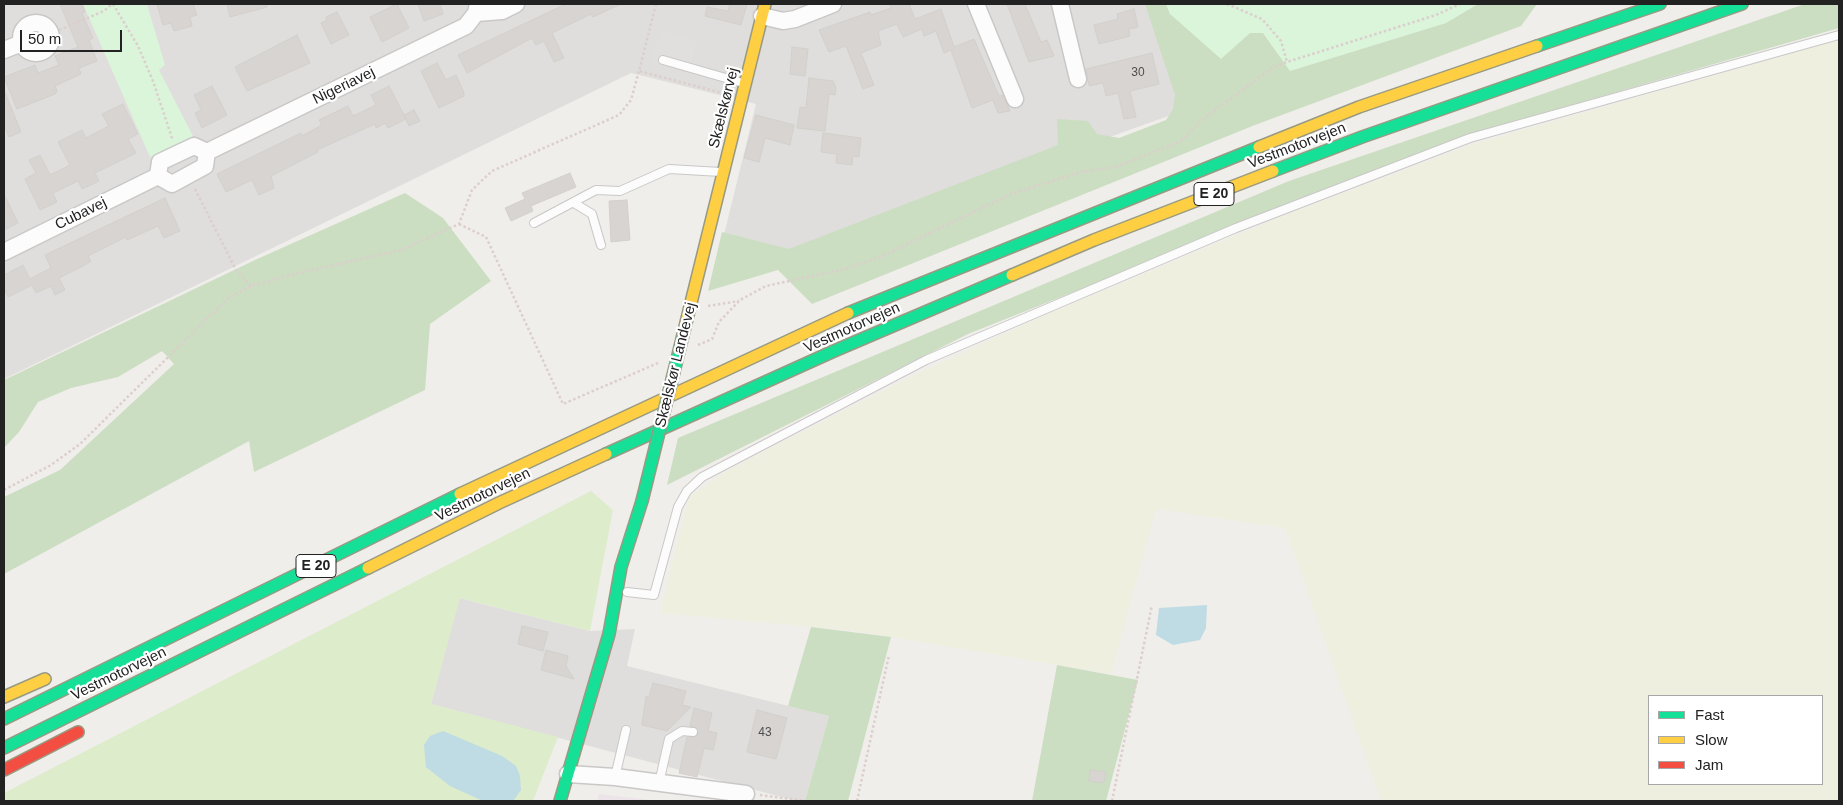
<!DOCTYPE html>
<meta charset="utf-8">
<style>
body{margin:0}
#map{position:relative;width:1843px;height:805px;overflow:hidden;background:#f0eeeb;font-family:Helvetica,sans-serif}
canvas{display:block}
.frame{position:absolute;inset:0;border:5px solid #222;pointer-events:none}
.legend{position:absolute;left:1648px;top:695px;width:175px;height:90px;box-sizing:border-box;background:#fff;border:1px solid #a7a7a7;margin:0;padding:6px 9px;list-style:none;font-size:15px;color:#222}
.legend li{display:flex;align-items:center;gap:10px;height:25px}
.legend b{width:25px;border:1px solid #a7a7a7}
.scale{position:absolute;left:20px;top:30px;width:102px;height:22px;box-sizing:border-box;border:2px solid #222;border-top:0;padding-left:6px;font-size:15px;line-height:18px;white-space:nowrap;color:#222;-webkit-text-stroke:4px #fff;paint-order:stroke}
</style>
<div id="map">
<canvas width="1843" height="805"></canvas>
<div class="frame"></div>
<ul class="legend">
<li><b style="height:6px;background:#16e098"></b>Fast</li>
<li><b style="height:6px;background:#ffcf43"></b>Slow</li>
<li><b style="height:6px;background:#f24e42"></b>Jam</li>
</ul>
<div class="scale">50 m</div>
</div>
<script>
const context = document.querySelector('canvas').getContext('2d');
context.lineJoin = 'round';
function fillPath(path, color) { context.fillStyle = color; context.fill(path, 'evenodd'); }
const poly = rows => new Path2D(rows.map(r => 'M' + r).join(''));
function stroke(path, color, width, dash) { context.strokeStyle = color; context.lineWidth = width; context.lineCap = dash ? 'butt' : 'round'; context.setLineDash(dash || []); context.stroke(path); }
function write(font, color, halo, rows, align = 'center') {
  context.font = font + ' Helvetica,sans-serif'; context.lineWidth = 4.5; context.setLineDash([]); context.textBaseline = 'middle'; context.strokeStyle = halo; context.fillStyle = color; for (const [text, x, y, turn = 0] of rows) {
    context.save(); context.translate(x, y); context.rotate((+turn || 0) * Math.PI / 180); context.textAlign = isNaN(turn) ? turn : align; if (halo) context.strokeText(text, 0, 0); context.fillText(text, 0, 0); context.restore();
  }
}
const residential = poly([
 [4,4,1536,4,1174,114,772,258,722,243,756,104,631,73,4,379],
 [459,598,590,631,635,629,627,666,829,716,805,801,797,801,431,704]
]);
const industrial = poly([
 [599,794,659,801,597,801]
]);
const farmland = poly([
 [1839,40,1839,801,1381,801,1285,528,1156,509,1111,674,856,631,660,613,683,518,690,496,732,468,916,374,1043,316,1270,221,1473,144],
 [1649,696,1822,696,1822,784,1649,784]
]);
const grass = poly([
 [591,491,613,510,590,631,460,598,431,704,558,737,533,801,4,801,4,793]
]);
const forest = poly([
 [1145,4,1166,4,1170,14,1250,33,1263,33,1290,71,1446,23,1478,4,1537,4,1521,26,1255,125,812,304,778,270,708,291,722,232,789,249,1058,145,1057,119,1088,121,1097,134,1119,138,1166,120,1173,109,1175,95],
 [1805,4,1839,4,1839,28,1471,134,968,334,667,485,678,438,1289,181],
 [405,193,443,218,491,281,430,324,425,390,254,472,249,441,4,574,4,497,60,470,174,364,162,351,118,377,71,388,38,402,19,432,4,448,4,380,255,260],
 [811,627,891,637,848,801,805,801,829,716,788,706],
 [1057,665,1138,680,1106,801,1032,801]
]);
const park = poly([
 [83,4,147,4,165,65,159,70,193,136,150,157],
 [1166,4,1478,4,1446,23,1290,71,1263,33,1250,33,1221,59,1170,14]
]);
const parking = poly([
 [660,31,697,40,689,72,652,62]
]);
const water = poly([
 [1207,605,1206,628,1200,640,1173,645,1156,635,1159,608],
 [443,731,502,756,516,766,520,776,521,790,513,801,483,801,450,786,426,767,424,745,430,736]
]);
const building = poly([
 [60,4,82,4,85,12,82,13,93,38,89,40,97,61,79,68,81,74,55,86,57,91,55,94,17,109,4,77,35,65,38,73,59,65,55,56,78,47,60,4],
 [157,4,193,4,197,15,190,17,192,26,174,31,171,23,163,25,157,4],
 [227,4,267,4,267,7,230,17,227,4],
 [397,4,409,28,382,42,370,17,397,4],
 [418,4,440,4,443,14,424,21,418,4],
 [566,4,621,4,593,17,591,14,552,33,564,58,554,62,544,41,536,45,532,38,467,73,458,55,566,4],
 [730,4,747,4,741,25,705,16,707,7,728,11,730,4],
 [889,4,909,4,915,19,941,9,954,47,974,39,999,96,1003,95,1010,111,998,113,993,100,972,108,951,50,944,53,936,31,924,36,922,29,903,37,897,24,878,31,881,45,861,53,874,85,863,89,846,46,829,52,819,30,870,12,871,15,891,8,889,4],
 [1007,4,1025,4,1041,42,1047,40,1054,56,1029,62,1007,4],
 [1134,9,1138,27,1129,29,1130,36,1099,44,1094,25,1118,19,1117,14,1134,9],
 [337,12,349,35,331,44,321,23,327,20,326,17,337,12],
 [297,35,310,63,247,91,235,67,297,35],
 [792,47,808,49,805,76,790,74,792,47],
 [1152,53,1159,84,1130,91,1136,117,1124,119,1118,93,1106,96,1103,83,1089,86,1086,69,1152,53],
 [437,63,446,80,456,75,464,93,464,96,439,108,421,71,437,63],
 [809,78,833,81,836,88,835,95,829,94,825,131,797,128,800,107,806,108,809,78],
 [212,86,227,115,202,128,195,113,201,110,194,95,212,86],
 [389,86,406,119,388,128,385,123,376,128,375,124,317,150,318,152,271,176,274,188,259,195,252,180,226,192,217,174,301,133,302,136,322,125,319,120,348,106,353,116,376,105,371,95,389,86],
 [4,90,21,132,9,137,4,125,4,90],
 [123,104,138,134,128,139,136,153,95,173,99,181,82,189,78,181,53,193,57,202,40,210,25,179,36,173,29,160,40,155,50,175,70,165,58,142,82,130,86,138,109,126,102,114,123,104],
 [414,110,420,121,409,126,404,115,414,110],
 [756,115,794,125,790,145,765,138,759,162,744,158,756,115],
 [823,133,861,138,859,157,853,156,852,165,836,163,837,154,821,152,823,133],
 [570,173,576,187,531,206,533,211,511,221,505,208,525,199,522,193,570,173],
 [4,194,18,223,4,230,4,194],
 [165,198,180,231,164,238,158,226,127,240,126,237,88,256,91,261,85,265,59,278,65,290,55,295,51,286,36,293,32,285,8,297,4,288,4,275,23,265,30,279,51,268,45,255,165,198],
 [627,200,630,240,611,242,609,201,627,200],
 [522,626,548,632,543,651,518,644,522,626],
 [546,650,568,656,566,666,574,679,541,670,546,650],
 [653,683,686,691,682,705,691,707,667,731,642,725,646,696,649,697,653,683],
 [694,708,712,713,708,731,717,733,713,750,704,748,697,777,679,773,687,737,695,737,698,733,697,728,690,726,694,708],
 [757,710,787,718,776,759,747,752,757,710],
 [1090,770,1106,772,1104,783,1089,781,1090,770]
]);
const path = poly([
 [113,4,138,46,153,81,173,141],
 [656,4,639,71,726,94],
 [1227,4,1262,19,1281,41,1287,62],
 [50,34,104,11,112,4],
 [195,189,236,270,251,286],
 [459,224,486,237,563,404,658,363],
 [708,306,739,301],
 [698,345,712,339,719,322,740,300,766,286,845,269,880,257,1011,194,1081,172,1116,167,1181,141,1204,118,1274,67,1287,62,1436,15,1460,4],
 [4,490,51,465,80,444,229,297,251,286,294,274,401,250,459,224,472,190,492,171,619,115,631,100,639,71],
 [760,795,806,801],
 [857,801,889,655],
 [1112,801,1152,605]
]);
const lane = poly([
 [663,60,743,83],
 [574,203,592,214,601,245],
 [534,223,596,190,620,191,669,169,721,172],
 [627,592,654,595,678,507,687,491,702,477,926,360,1236,228,1470,138,1839,35],
 [615,777,626,730],
 [659,783,669,739,682,731,693,732]
]);
const street = poly([
 [976,4,1015,99],
 [1060,4,1078,79],
 [476,13,502,11,516,4],
 [762,16,783,21,795,19,833,4],
 '21 38a15 15 0 1 1 30 0a15 15 0 1 1-30 0Z',
 [4,50,22,43],
 [194,146,207,152,205,166,172,184,158,176,160,162,194,146],
 [207,152,466,26,476,13,478,4],
 [4,252,158,176],
 [568,774,615,777,746,794]
]);
const fast = poly([
 [1537,46,1660,4],
 [1273,171,1362,137,1742,4],
 [848,313,1259,147],
 [606,454,834,351,1012,275],
 [4,719,460,494],
 [4,748,368,568],
 [560,801,609,634,621,567,642,501]
]);
const slow = poly([
 [1259,147,1359,107,1537,46],
 [1012,275,1094,240,1273,171],
 [683,335,765,4],
 [460,494,848,313],
 [368,568,499,503,606,454],
 [4,697,45,679]
]);
const jam = poly([
 [4,770,78,732]
]);
const fastBridge = poly([
 [642,501,683,335]
]);
const numberNames = [
 ["30",1138,73],
 ["43",765,733]
];
const shields = [
 [1214,194,40],
 [316,566,40]
];
const shieldNames = [
 ["E 20",1214,194],
 ["E 20",316,566]
];
const streetNames = [
 ["Nigeriavej",344,86,-26],
 ["Skælskørvej",724,108,-76],
 ["Vestmotorvejen",1297,146,-21],
 ["Cubavej",81,214,-26],
 ["Vestmotorvejen",852,328,-24],
 ["Skælskør Landevej",676,365,-76],
 ["Vestmotorvejen",483,495,-26],
 ["Vestmotorvejen",119,674,-26]
];
fillPath(residential, '#dfdedc');
fillPath(industrial, '#ede4e9');
fillPath(farmland, '#efefdf');
fillPath(grass, '#ddeccb');
fillPath(forest, '#cbdec1');
fillPath(park, '#daf5da');
fillPath(parking, '#e0dfde');
fillPath(water, '#bfdbe3');
fillPath(building, '#d7d4d2');
stroke(building, '#d3d0cc', 1);
stroke(lane, '#c9c8c7', 10);
stroke(street, '#c9c8c7', 19);
stroke(fast, '#999a82', 14);
stroke(slow, '#999a82', 14);
stroke(jam, '#999a82', 14);
stroke(path, '#dccecd', 2.5, [2.5, 2.5]);
stroke(lane, '#fdfcfc', 8);
stroke(street, '#fdfcfc', 16);
stroke(fast, '#16e098', 11);
stroke(slow, '#ffcf43', 11);
stroke(jam, '#f24e42', 11);
stroke(fastBridge, '#999a82', 14, []);
stroke(fastBridge, '#16e098', 11);
write('12px', '#4f4e4e', null, numberNames);
for (const [x, y, w] of shields) { const box = new Path2D(); box.roundRect(x - w / 2, y - 11.5, w, 23, 4); context.fillStyle = '#fff'; context.fill(box); stroke(box, '#222', 1); }
write('bold 14px', '#222', null, shieldNames);
write('15px', '#222', '#fff', streetNames);
</script>
